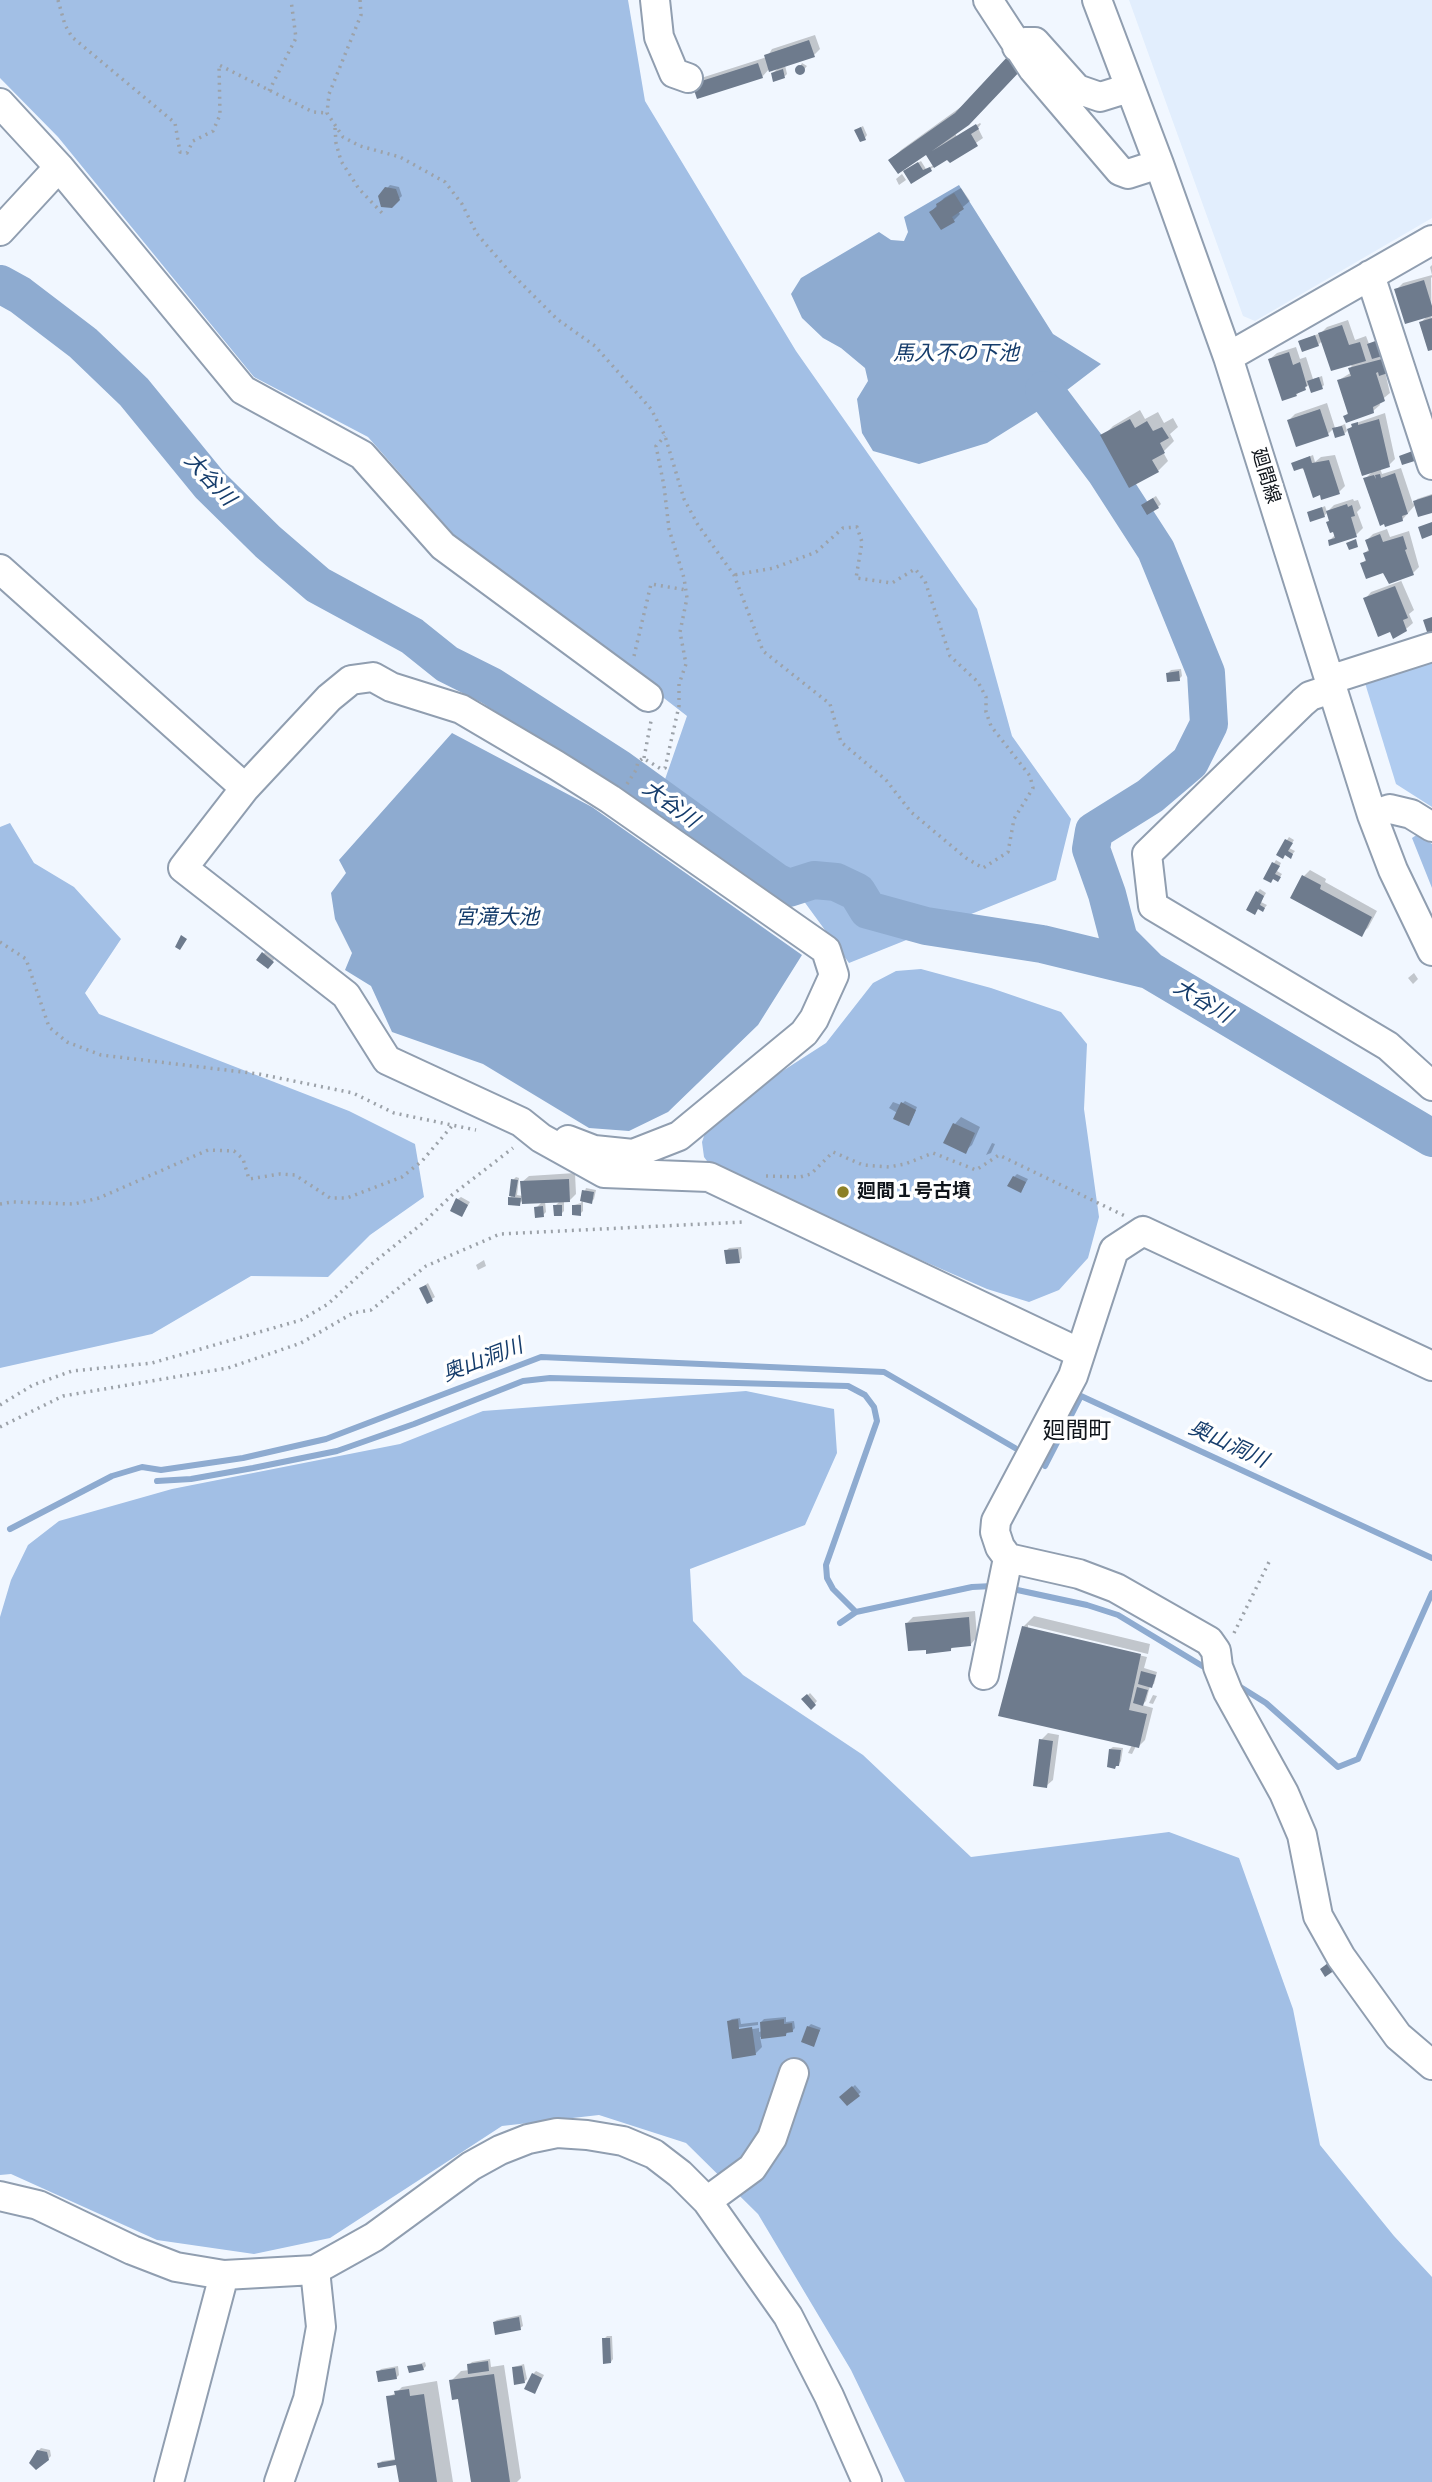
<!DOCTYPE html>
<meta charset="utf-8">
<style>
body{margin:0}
canvas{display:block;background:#f1f7ff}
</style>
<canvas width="1432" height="2482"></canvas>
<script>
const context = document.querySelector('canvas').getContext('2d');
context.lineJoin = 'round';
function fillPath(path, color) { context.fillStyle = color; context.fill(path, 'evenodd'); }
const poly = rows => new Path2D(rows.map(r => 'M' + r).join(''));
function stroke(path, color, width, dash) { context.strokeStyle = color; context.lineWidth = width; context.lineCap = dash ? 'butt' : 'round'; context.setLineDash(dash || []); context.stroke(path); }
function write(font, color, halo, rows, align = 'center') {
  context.font = font + ' Signika,"Noto Sans JP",sans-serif'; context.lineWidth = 7; context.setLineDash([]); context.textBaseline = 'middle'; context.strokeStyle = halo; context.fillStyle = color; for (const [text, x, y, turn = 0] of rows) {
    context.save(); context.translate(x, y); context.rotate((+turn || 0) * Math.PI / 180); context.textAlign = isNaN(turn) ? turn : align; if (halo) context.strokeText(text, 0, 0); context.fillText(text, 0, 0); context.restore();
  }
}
const built = poly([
 [1129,0,1432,0,1432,218,1255,321,1243,316]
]);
const green = poly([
 [1432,663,1432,807,1396,784,1365,683]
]);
const forest = poly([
 [0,0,628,0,645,101,796,351,977,609,1012,736,1071,819,1056,880,849,963,787,878,662,788,687,716,455,536,368,437,254,377,58,137,0,78],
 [10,823,34,863,74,887,121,939,85,993,99,1014,349,1111,415,1144,424,1197,370,1235,328,1277,251,1276,152,1334,0,1368,0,827],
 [1418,834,1432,844,1432,888,1412,838],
 [921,969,991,988,1061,1012,1087,1044,1084,1109,1099,1217,1088,1258,1059,1290,1029,1302,987,1289,713,1169,704,1157,702,1142,707,1127,719,1112,826,1043,873,983,896,971],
 [746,1391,834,1409,837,1453,805,1525,690,1569,693,1621,743,1675,863,1755,971,1857,1169,1832,1239,1858,1293,2009,1320,2145,1394,2236,1432,2277,1432,2482,905,2482,851,2370,758,2214,686,2143,599,2115,502,2126,330,2238,254,2254,157,2240,11,2174,0,2175,0,1617,11,1580,28,1545,59,1521,172,1489,400,1444,483,1411]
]);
const water = poly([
 [959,185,1053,334,1101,364,1046,406,987,443,919,464,873,451,862,433,857,399,868,381,865,368,841,348,823,338,802,318,791,294,801,278,879,232,891,240,904,241,908,232,904,217],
 [452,733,592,807,802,955,758,1025,668,1112,629,1131,589,1128,483,1064,392,1032,371,986,345,970,352,953,335,919,331,893,346,873,339,860]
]);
const shadow = poly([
 [815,35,820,49,814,55,785,65,787,74,785,76,773,73,779,67,770,68,762,77,698,97,701,78,767,57,772,49],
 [802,63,807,66,801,73,797,72],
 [965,104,955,133,957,137,980,123,981,124,978,128,983,138,950,161,948,157,912,182,908,169,921,161,926,169,934,165,928,155,934,150,891,160,901,150],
 [863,126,867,135,865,138,859,128],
 [902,174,906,180,899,185,896,179],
 [390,185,399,187,402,196,391,206,380,196],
 [961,188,970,201,958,211,960,214,954,220,931,212,944,198],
 [1432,265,1432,277,1431,278,1432,348,1421,322,1429,315,1396,290,1403,283,1432,275,1430,267],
 [1348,320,1355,340,1366,336,1369,344,1384,338,1380,355,1381,359,1389,356,1385,372,1390,393,1379,402,1380,405,1373,411,1345,416,1348,413,1339,380,1352,372,1351,363,1323,340,1318,345,1300,341,1318,334,1319,335,1327,327],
 [1296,347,1300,359,1306,357,1313,379,1322,376,1324,385,1322,387,1310,384,1296,395,1283,399,1270,359,1277,353],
 [1327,403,1335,428,1345,424,1347,431,1344,434,1334,428,1328,434,1289,420,1295,414],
 [1140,410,1145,419,1158,412,1164,423,1173,418,1178,427,1170,434,1174,441,1163,452,1168,461,1158,471,1103,436,1113,426],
 [1385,413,1395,459,1389,465,1380,468,1382,474,1401,468,1413,504,1417,499,1432,494,1432,511,1416,504,1402,520,1365,479,1374,470,1349,429,1356,423],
 [1313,455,1315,462,1321,457,1335,455,1345,486,1339,492,1293,463],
 [1156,496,1161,504,1158,507,1146,502],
 [1353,499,1354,501,1358,500,1361,508,1357,512,1363,528,1356,535,1330,540,1335,535,1328,512,1324,516,1309,513,1325,506,1327,512,1334,505],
 [1387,529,1390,537,1409,531,1419,567,1413,573,1400,578,1414,610,1409,614,1413,623,1406,629,1365,599,1371,592,1401,581,1400,578,1362,563,1367,559,1365,553,1370,548,1367,540,1373,534],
 [1181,669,1182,676,1179,679,1168,673,1171,670],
 [1289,837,1294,840,1289,848,1295,851,1291,856,1286,854,1287,840],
 [1276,860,1281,863,1277,871,1282,874,1280,877,1265,878],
 [1310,870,1326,879,1325,882,1377,911,1368,928,1361,934,1304,876],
 [1260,889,1266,893,1261,902,1267,905,1263,910,1259,908,1257,892],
 [266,951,275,958,268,967,258,959],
 [1414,973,1418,979,1413,984,1408,978],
 [905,1101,917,1107,911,1121,889,1108,893,1102,901,1105],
 [961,1117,980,1127,972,1145,965,1151,946,1142,955,1124],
 [992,1143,995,1144,991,1153,986,1155],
 [575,1173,576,1194,570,1200,564,1200,564,1211,561,1214,555,1206,560,1201,545,1201,546,1212,543,1215,536,1208,542,1202,523,1200,519,1204,510,1203,513,1180,516,1177,519,1178,517,1195,523,1196,522,1182,529,1176],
 [1017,1174,1028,1179,1023,1188,1014,1177],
 [586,1188,596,1190,594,1199,591,1202,583,1200,583,1211,580,1214,574,1205,581,1203],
 [461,1197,470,1202,464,1212,458,1199],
 [741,1247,742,1258,739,1261,726,1251,729,1248],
 [484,1260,486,1266,478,1270,476,1265],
 [428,1283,435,1297,432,1299,421,1288],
 [975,1611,977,1637,971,1644,953,1647,950,1650,907,1623,913,1617],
 [1034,1616,1150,1644,1148,1654,1028,1625,1028,1629,1147,1657,1144,1668,1157,1672,1154,1684,1150,1686,1146,1701,1142,1705,1153,1708,1145,1740,1138,1747,1136,1746,1132,1754,1128,1753,1132,1745,1023,1627],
 [810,1693,817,1701,811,1708,804,1699],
 [1153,1695,1157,1696,1153,1704,1149,1703],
 [1048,1733,1059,1735,1053,1780,1046,1786,1041,1740],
 [1113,1747,1123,1748,1121,1761,1119,1764,1110,1749],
 [786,2017,786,2022,794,2021,795,2028,792,2031,788,2031,786,2035,760,2037,762,2047,755,2054,734,2057,729,2021,732,2019,740,2018,741,2024,758,2022,758,2025,735,2028,735,2032,759,2028,759,2032,762,2031,761,2022,764,2019],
 [811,2024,821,2028,813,2045,808,2027],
 [855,2085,861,2092,848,2104,842,2097],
 [521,2315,523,2326,520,2328,494,2322,497,2320],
 [607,2336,612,2336,613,2359,611,2362,604,2339],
 [490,2359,491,2367,504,2365,521,2478,517,2482,473,2482,460,2397,451,2381,461,2371,470,2370,469,2365,472,2362],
 [425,2362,426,2366,423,2369,409,2367],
 [524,2364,527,2379,524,2382,514,2367],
 [398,2366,399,2375,396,2378,378,2372,381,2369],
 [536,2371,544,2375,537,2389,533,2374],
 [437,2381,453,2482,400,2482,398,2463,379,2464,382,2461,397,2459,388,2397,396,2393,402,2387],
 [41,2448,50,2450,51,2456,48,2459,38,2451]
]);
const stream = poly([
 [1045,1466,1081,1396,1432,1558],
 [157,1481,191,1479,253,1468,337,1451,414,1424,523,1381,550,1378,848,1386,865,1395,874,1407,877,1421,826,1565,827,1578,833,1589,856,1612],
 [10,1529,112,1476,142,1467,161,1470,243,1458,326,1439,541,1357,884,1372,1015,1448],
 [1008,1588,1087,1605,1118,1615,1209,1670],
 [840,1623,856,1612,972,1587,993,1586],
 [1234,1683,1266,1703,1338,1767,1358,1759,1432,1593]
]);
const river = poly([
 [0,284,20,295,83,343,134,392,210,485,268,542,318,585,412,636,447,664,491,686,618,768,776,882,789,888,814,880,836,882,857,892,868,910,926,926,1042,944,1149,970,1432,1138],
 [1044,390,1105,471,1156,550,1206,673,1209,724,1190,762,1150,796,1094,831,1091,849,1107,894,1119,940,1149,970]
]);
const building = poly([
 [809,40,815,57,769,72,764,55],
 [1009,55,1023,68,969,125,932,151,976,124,979,129,971,134,978,146,950,163,947,160,934,168,926,155,898,174,888,160,955,113],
 [758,63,763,78,697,99,692,84],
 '795 70a5 5 0 1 1 10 0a5 5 0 1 1-10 0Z',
 [783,69,785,78,773,82,771,73],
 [861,127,866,140,860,142,854,130],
 [918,162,923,170,930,167,932,171,911,184,903,171],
 [385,187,396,189,400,200,392,208,381,207,378,196],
 [954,193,964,209,952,217,955,222,941,230,929,212,937,207,936,204],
 [1424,280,1432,306,1432,316,1405,324,1394,289],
 [1432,318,1432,350,1428,351,1419,322],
 [1342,325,1349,345,1360,342,1366,361,1331,371,1318,333],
 [1315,335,1319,346,1302,352,1298,341],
 [1381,339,1386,355,1372,359,1367,344],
 [1289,352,1293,365,1300,362,1307,386,1305,387,1306,390,1296,394,1297,396,1282,401,1268,359],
 [1386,358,1391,372,1379,376,1378,372,1376,373,1385,401,1373,407,1374,413,1346,423,1343,416,1348,414,1337,380,1351,376,1348,368],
 [1319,377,1323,389,1311,393,1307,381],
 [1320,409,1329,436,1296,447,1287,420],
 [1130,419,1135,428,1147,421,1153,431,1162,427,1169,438,1160,443,1165,453,1152,460,1159,472,1129,488,1100,435],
 [1379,419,1390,467,1362,476,1347,429,1352,427,1351,424,1358,422,1358,425],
 [1342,426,1345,435,1335,438,1332,428],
 [1418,449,1421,459,1402,465,1399,456],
 [1310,456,1312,463,1329,460,1340,494,1321,500,1320,495,1313,498,1303,468,1294,471,1291,463],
 [1395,473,1408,514,1402,516,1403,521,1385,527,1384,524,1380,526,1363,478,1374,475,1376,479,1375,475,1380,474,1381,478],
 [1432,495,1432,513,1418,517,1413,501],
 [1153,498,1159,508,1147,515,1141,505],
 [1347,504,1348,507,1352,505,1355,516,1351,517,1357,537,1329,546,1328,540,1335,538,1333,532,1330,533,1326,522,1329,521,1326,511],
 [1322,507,1325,517,1310,522,1307,512],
 [1432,522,1432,535,1422,539,1418,527],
 [1380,534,1383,542,1403,536,1407,549,1405,550,1414,575,1389,584,1383,573,1366,579,1360,563,1366,561,1363,553,1369,551,1365,540],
 [1356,539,1358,547,1349,550,1346,543],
 [1395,586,1408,618,1403,620,1407,631,1393,639,1390,632,1378,637,1363,598],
 [1432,617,1432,634,1428,635,1423,620],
 [1179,671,1180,681,1167,682,1166,673],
 [1285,839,1293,843,1288,851,1293,854,1291,859,1285,855,1283,859,1276,855],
 [1272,862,1280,866,1275,874,1281,877,1278,882,1273,879,1271,883,1263,879],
 [1302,875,1321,885,1320,889,1372,917,1362,937,1290,898],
 [1256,891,1264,896,1260,905,1265,908,1263,912,1258,909,1255,915,1246,910],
 [181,935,187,939,180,950,175,947],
 [262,952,274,962,268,969,256,960],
 [901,1102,916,1110,909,1126,893,1119],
 [953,1123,975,1133,966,1154,943,1143],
 [1013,1176,1026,1182,1021,1193,1007,1186],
 [511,1179,518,1180,515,1197,509,1196],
 [569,1179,570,1202,522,1204,520,1181],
 [582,1190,594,1192,592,1204,580,1201],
 [508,1197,521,1198,520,1206,508,1205],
 [456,1198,468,1205,462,1217,450,1211],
 [553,1205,562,1205,562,1216,554,1216],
 [572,1205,581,1205,581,1216,572,1215],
 [543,1206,544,1217,535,1218,534,1207],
 [738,1249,740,1263,726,1264,724,1250],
 [426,1285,433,1301,427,1304,419,1288],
 [969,1617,971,1646,951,1648,951,1651,926,1654,926,1650,908,1651,905,1623],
 [1022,1626,1141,1654,1129,1710,1147,1714,1139,1748,998,1716],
 [1141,1671,1156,1675,1152,1688,1138,1684],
 [1137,1687,1148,1690,1143,1706,1133,1703],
 [807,1694,816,1705,811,1710,801,1699],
 [1039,1739,1053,1741,1047,1788,1033,1786],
 [1109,1749,1121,1750,1119,1766,1116,1766,1115,1769,1107,1767],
 [1332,1960,1338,1968,1325,1977,1320,1969],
 [738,2019,739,2029,752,2027,756,2055,732,2059,727,2021],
 [784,2019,784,2024,792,2023,793,2032,786,2033,786,2036,761,2039,760,2022],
 [807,2026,820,2030,814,2047,801,2042],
 [852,2086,860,2096,847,2106,839,2097],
 [519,2317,521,2330,495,2335,493,2322],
 [602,2338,610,2338,611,2363,603,2364],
 [488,2361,489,2371,468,2374,467,2364],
 [422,2364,424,2370,409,2373,407,2366],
 [522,2366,525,2383,514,2385,512,2367],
 [395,2368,397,2379,378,2382,376,2371],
 [532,2373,542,2378,535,2394,524,2389],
 [494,2374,510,2482,471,2482,458,2399,452,2400,449,2380],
 [409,2389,410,2396,424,2394,437,2482,399,2482,396,2465,378,2468,377,2463,395,2460,386,2396,395,2395,394,2391],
 [37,2450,47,2452,49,2460,36,2470,29,2463]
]);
const path = poly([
 [58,0,65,25,72,37,175,123,180,152,187,153,193,141,213,131,220,115,219,65,313,112,327,113],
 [360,0,361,15,329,94,327,113,343,137,360,146,400,157,445,182,462,204,477,234,509,271,557,319,595,346,651,409,665,436,684,499,698,525,734,575,763,651,830,704,841,742,886,780,911,812,966,858,983,868,1008,852,1014,819,1033,788,1030,776,991,726,986,712,986,697,978,682,950,656,925,581,915,569,892,583,856,578,862,542,857,527,843,528,816,552,774,568,734,575],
 [269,91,296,38,291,0],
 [335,128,336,143,341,161,359,189,384,215],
 [634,656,651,584,686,590],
 [644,758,651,721],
 [627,784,636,770,638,762,643,758,661,769,665,768,679,706,679,684,686,664,680,632,687,598,684,578,669,529,664,486,656,446,665,436],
 [0,942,26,959,49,1027,67,1042,101,1055,259,1074,353,1093,394,1113,476,1130],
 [766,1176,800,1177,811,1174,833,1152,863,1165,889,1167,905,1164,933,1153,976,1170,999,1155,1125,1216],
 [0,1204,12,1202,74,1204,99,1198,208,1150,234,1151,243,1159,249,1179,280,1174,295,1175,330,1198,347,1198,402,1177,422,1161,452,1126],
 [0,1405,33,1385,72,1371,152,1363,301,1320,328,1304,368,1267,424,1222,452,1195,513,1148],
 [0,1427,63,1396,228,1368,301,1343,353,1313,371,1310,426,1266,500,1234,744,1222],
 [1234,1633,1269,1562]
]);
const minor = poly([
 [655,0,659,37,674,73,688,78],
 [988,0,1033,69,1120,171,1128,174,1159,164],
 [1097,0,1159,164,1228,357,1372,815,1393,870,1432,951],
 [1017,47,1025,42,1035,42,1077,89,1100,97,1129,88],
 [0,103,59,167,0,231],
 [59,167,243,390,362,455,443,546,648,697],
 [1370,275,1432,465],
 [1228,357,1432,240],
 [0,569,245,788,183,868,346,995,387,1060,521,1122,541,1138,604,1173,709,1177,1080,1353],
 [1329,680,1432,647],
 [1331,689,1310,696,1303,702,1147,854,1153,906,1388,1046,1432,1086],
 [245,788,329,698,351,680,373,677,391,687,461,709,556,765,610,799,826,950,834,975,814,1019,804,1033,679,1136,633,1154,594,1150,568,1140],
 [1372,815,1390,809,1411,814,1432,827],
 [1008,1558,1079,1574,1116,1588,1209,1641,1216,1651,1218,1667,1228,1692,1284,1793,1302,1835,1318,1916,1341,1957,1398,2036,1432,2065],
 [984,1675,1008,1558,1000,1547,995,1532,996,1521,1073,1376,1114,1250,1143,1231,1432,1366],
 [0,2196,38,2205,132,2250,176,2267,224,2275,315,2270,374,2237,471,2166,500,2150,528,2139,557,2133,587,2135,623,2141,654,2154,680,2174,707,2201,788,2316,829,2396,867,2482],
 [707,2201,752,2168,772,2138,794,2073],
 [169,2482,224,2275],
 [279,2482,308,2399,321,2327,315,2270]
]);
const markers = [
 [843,1192,7,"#8c8027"]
];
const streetNames = [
 ["廻間線",1265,476,73]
];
const poiNames = [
 ["廻間１号古墳",857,1192]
];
const waterNames = [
 ["馬入不の下池",956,354],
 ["大谷川",209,480,47],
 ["大谷川",670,805,36],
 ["宮滝大池",497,918],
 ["大谷川",1202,1002,31],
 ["奥山洞川",483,1361,-21],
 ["奥山洞川",1228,1445,25]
];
const quarterNames = [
 ["廻間町",1077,1432]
];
fillPath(built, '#e2eefd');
fillPath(green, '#b0ccf0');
fillPath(forest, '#a2bfe5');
fillPath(water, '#8eabd0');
fillPath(shadow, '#0003');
stroke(stream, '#8eabd0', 6);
stroke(river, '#8eabd0', 38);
fillPath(building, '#6e7b8d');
stroke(minor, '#909eb0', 32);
stroke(path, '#9ca2a9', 3.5, [2, 5]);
stroke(minor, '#fff', 28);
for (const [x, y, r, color] of markers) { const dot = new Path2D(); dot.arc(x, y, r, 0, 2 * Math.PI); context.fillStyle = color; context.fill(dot); stroke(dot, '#fff', 2.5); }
write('19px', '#10151b', '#fff', streetNames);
write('bold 19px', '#10151b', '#fff', poiNames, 'left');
write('italic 21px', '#153c6b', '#fff', waterNames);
write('23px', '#10151b', '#fff', quarterNames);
</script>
